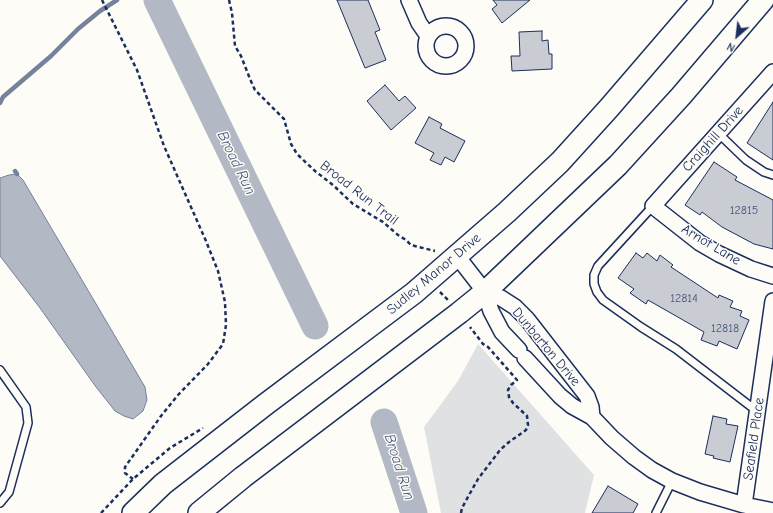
<!DOCTYPE html>
<style>
body{margin:0}
#map{position:relative;width:773px;height:513px;overflow:hidden;background:#fdfcf7;font-family:"Comic Neue",sans-serif}
canvas{display:block}
.north{position:absolute;left:717px;top:16px;width:40px;height:40px;-webkit-text-stroke:3px #fdfcf7;paint-order:stroke;rotate:208deg;font-size:11px;font-weight:700;line-height:16px;text-align:center;color:#1b2f5e}
.north::after{content:'';display:block;margin:auto;width:14px;height:18px;background:#1b2f5e;clip-path:polygon(50% 0,100% 100%,50% 72%,0 100%)}
</style>
<div id="map">
<canvas width="773" height="513"></canvas>
<div class="north">N</div>
</div>
<script>
const context = document.querySelector('canvas').getContext('2d');
context.lineJoin = 'round';
function fillPath(path, color) { context.fillStyle = color; context.fill(path, 'evenodd'); }
const poly = rows => new Path2D(rows.map(r => 'M' + r).join(''));
function stroke(path, color, width, dash) { context.strokeStyle = color; context.lineWidth = width; context.lineCap = dash ? 'butt' : 'round'; context.setLineDash(dash || []); context.stroke(path); }
function write(font, color, halo, rows, align = 'center') {
  context.font = font + ' "Comic Neue",sans-serif'; context.lineWidth = 3; context.setLineDash([]); context.textBaseline = 'middle'; context.strokeStyle = halo; context.fillStyle = color; for (const [text, x, y, turn = 0] of rows) {
    context.save(); context.translate(x, y); context.rotate((+turn || 0) * Math.PI / 180); context.textAlign = isNaN(turn) ? turn : align; if (halo) context.strokeText(text, 0, 0); context.fillText(text, 0, 0); context.restore();
  }
}
const green = poly([
 [478,344,594,475,585,513,441,513,424,427,458,381]
]);
const water = poly([
 [17,174,23,180,145,387,147,400,143,411,133,419,124,416,115,411,96,387,40,308,0,256,0,178,9,175,17,174]
]);
const stream = poly([
 [0,103,3,97,51,56,78,29,100,11,117,0],
 [15,171,17,174]
]);
const river = poly([
 [157,0,315,326],
 [384,422,414,513]
]);
const building = poly([
 [337,0,368,0,380,30,375,32,386,60,365,68,337,0],
 [493,0,530,0,502,23,492,9,497,5,493,0],
 [542,31,542,41,548,40,549,54,552,54,552,69,512,71,511,56,520,56,519,32,542,31],
 [385,85,399,101,405,96,416,108,391,130,367,101,385,85],
 [773,102,773,160,747,143,773,102],
 [429,117,442,124,440,128,465,141,454,162,445,157,441,165,430,160,434,153,415,143,429,117],
 [714,162,737,177,735,180,773,200,773,249,754,244,722,227,702,212,700,215,685,205,714,162],
 [636,253,643,258,647,253,657,261,660,255,673,265,671,267,718,298,719,295,733,301,730,307,742,311,740,316,749,320,737,349,719,341,717,346,701,340,704,332,648,300,646,304,630,293,634,289,618,278,636,253],
 [713,416,727,419,726,424,738,426,730,462,713,458,714,456,705,454,713,416],
 [608,486,638,504,633,513,592,513,608,486]
]);
const path = poly([
 [102,0,137,70,164,146,206,241,218,271,225,302,226,325,223,344,208,364,178,395,161,416,125,467,125,473,133,479],
 [229,0,232,13,235,46,241,56,250,79,255,90,284,119,291,144,297,154,315,171,333,185,353,204,383,222,398,235,406,240,411,245,435,251],
 [440,292,448,300],
 [101,513,133,479,170,448,203,428],
 [461,513,462,508,469,495,478,479,494,458,500,450,509,442,526,430,528,425,527,416,513,403,509,397,508,390,511,385,517,380,488,347,483,344,470,327]
]);
const lane = poly([
 [718,133,746,160,764,172,773,175],
 [653,206,598,266,594,275,594,284,597,292,603,300,641,327,676,349,758,412],
 [0,370,26,407,28,423,9,492,0,503],
 [656,513,672,481]
]);
const street = poly([
 [409,0,419,23,428,36],
 '426 46a20 20 0 1 1 40 0a20 20 0 1 1-40 0Z',
 [773,72,653,206,700,243,719,254,751,269,773,276],
 [457,256,485,292,491,311,502,332,519,350],
 [485,292,501,298,515,307,527,319,587,396,591,407,592,417],
 [525,358,560,396,572,406,592,417,612,438,634,457,652,470,672,481,700,492,744,505,773,511],
 [744,505,773,301]
]);
const secondary = poly([
 [133,513,163,484,266,404,414,293,507,212,560,162,609,108,702,0],
 [199,513,243,477,459,313,485,292,618,165,681,96,763,0]
]);
const numberNames = [
 ["12815",744,211],
 ["12814",684,299],
 ["12818",725,329]
];
const streetNames = [
 ["Craighill Drive",713,139,-48],
 ["Broad Run Trail",359,193,38],
 ["Arnot Lane",711,245,31],
 ["Sudley Manor Drive",434,274,-40],
 ["Dunbarton Drive",546,347,50],
 ["Seafield Place",754,439,-82]
];
const waterNames = [
 ["Broad Run",236,163,64],
 ["Broad Run",399,467,72]
];
fillPath(green, '#e0e1e3');
fillPath(water, '#b3b8c5');
stroke(water, '#76819c', 1);
stroke(stream, '#76819c', 4.5);
stroke(river, '#b3b8c5', 27);
fillPath(building, '#c9ccd3');
stroke(building, '#1b2f5e', 1);
stroke(lane, '#1b2f5e', 10);
stroke(street, '#1b2f5e', 18);
stroke(secondary, '#1b2f5e', 24);
stroke(path, '#1b2f5e', 2.5, [4, 3]);
stroke(lane, '#fdfcf7', 7);
stroke(street, '#fdfcf7', 15);
stroke(secondary, '#fdfcf7', 21);
write('12px', '#46567b', null, numberNames);
write('14px', '#1b2f5e', '#fdfcf7', streetNames);
write('italic 15px', '#49587d', '#fdfcf7', waterNames);
</script>
